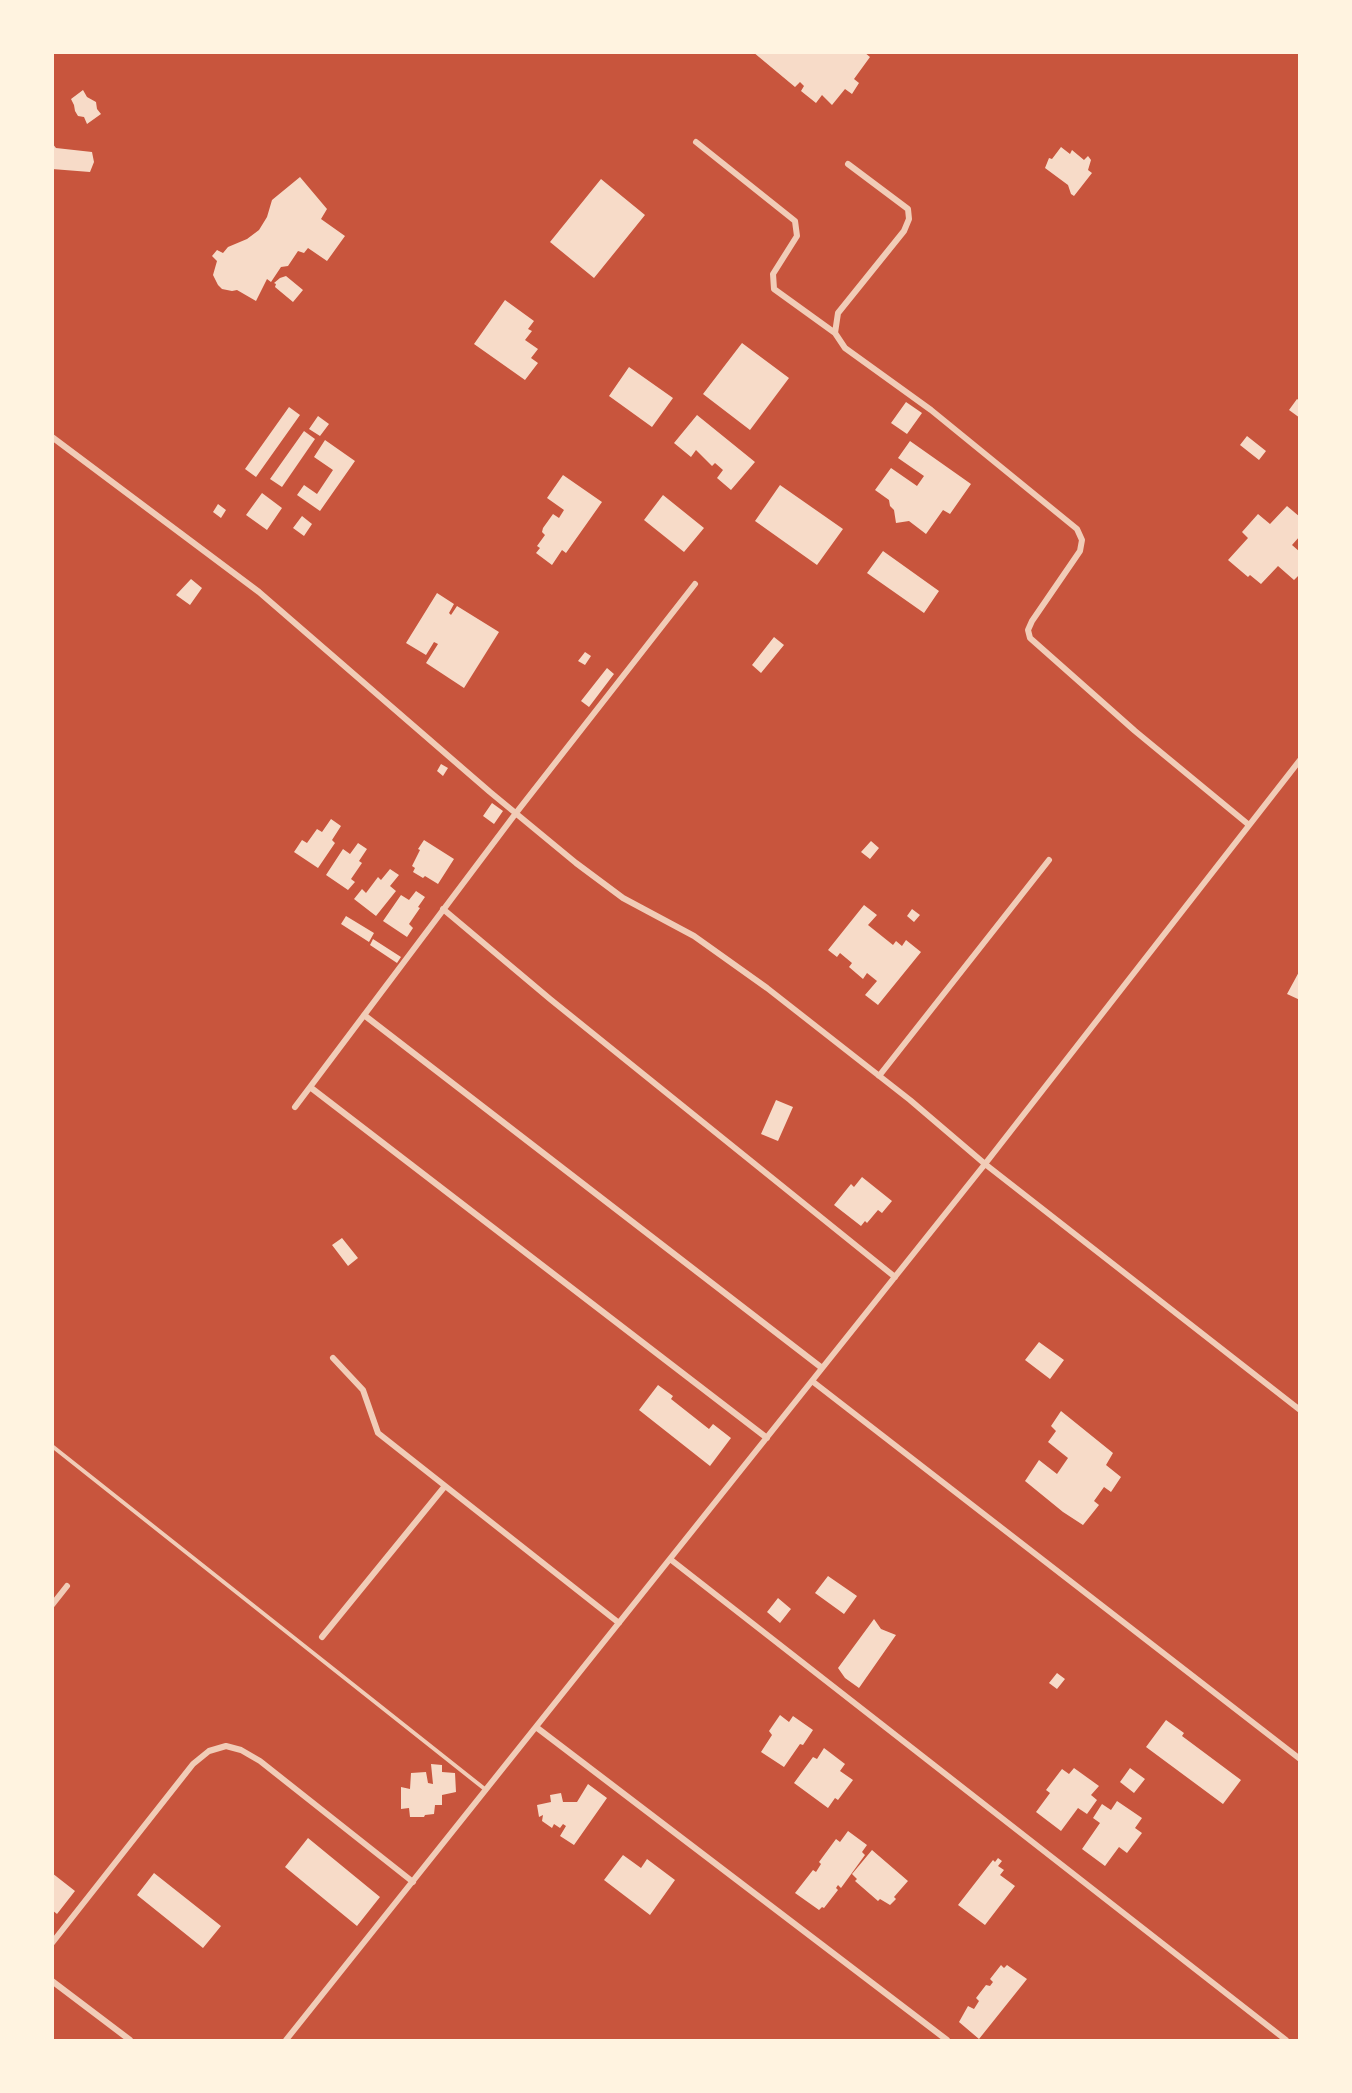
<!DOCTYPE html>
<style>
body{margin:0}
#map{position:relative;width:1352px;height:2093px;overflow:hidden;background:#c8553d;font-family:Jost,sans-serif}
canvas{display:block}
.frame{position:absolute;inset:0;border:54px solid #fff3e0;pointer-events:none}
</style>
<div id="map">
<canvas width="1352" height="2093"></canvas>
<div class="frame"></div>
</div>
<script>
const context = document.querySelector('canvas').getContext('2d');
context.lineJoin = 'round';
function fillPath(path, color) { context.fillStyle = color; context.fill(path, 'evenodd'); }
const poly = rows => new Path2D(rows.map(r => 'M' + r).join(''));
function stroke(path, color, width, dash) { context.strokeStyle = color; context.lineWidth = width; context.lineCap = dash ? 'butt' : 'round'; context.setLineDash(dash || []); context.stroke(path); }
const building = poly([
 [753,52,864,52,870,57,854,79,859,83,852,94,845,89,832,105,822,95,816,103,801,91,804,86,800,82,795,87],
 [83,90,87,97,96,102,97,109,101,114,87,124,84,117,78,116,75,111,74,105,71,99],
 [52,143,56,148,92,152,94,162,90,172,52,169],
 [1061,147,1070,154,1072,150,1084,160,1088,156,1091,160,1088,170,1092,173,1074,196,1071,194,1068,185,1045,168,1049,158,1052,159],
 [300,177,327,209,321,219,345,236,327,261,308,248,304,253,298,251,288,266,281,267,271,282,267,279,256,301,237,290,232,291,222,289,218,285,213,275,217,261,212,256,217,250,223,253,228,247,247,239,259,230,267,217,272,200],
 [601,179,645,215,594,278,550,242],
 [286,276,303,290,293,302,275,287,276,284,274,283,280,278],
 [505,300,534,321,528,329,532,331,525,340,538,349,531,358,538,363,525,380,474,344],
 [742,343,789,378,750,430,703,394],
 [629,367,673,398,652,427,609,396],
 [1297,399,1300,401,1300,418,1289,410],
 [906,402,922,413,907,434,891,423],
 [289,407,300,415,256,477,245,469],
 [697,415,755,462,731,490,717,478,723,470,715,463,712,466,696,450,691,457,674,443],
 [318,416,329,424,320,436,309,429],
 [304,431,315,439,282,487,270,479],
 [1247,436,1266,451,1259,460,1240,445],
 [325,440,355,461,320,511,297,495,304,485,317,494,333,470,314,457],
 [910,441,971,484,950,514,943,510,926,534,909,521,896,523,894,510,890,506,889,500,875,490,891,468,917,486,924,476,898,458],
 [563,475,602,502,566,553,562,550,552,565,536,553,540,548,537,546,545,535,542,532,543,528,553,514,559,518,564,510,547,498],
 [780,485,843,529,817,565,755,521],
 [262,493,282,508,267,530,246,515],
 [663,495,704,528,684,552,644,520],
 [218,504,226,510,221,518,213,512],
 [1287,506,1300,517,1300,536,1292,545,1300,552,1300,574,1294,580,1278,566,1261,584,1250,575,1248,577,1228,560,1248,538,1242,532,1258,514,1270,524],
 [302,516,312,524,304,536,293,528],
 [883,551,939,591,924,613,867,573],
 [191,579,202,588,190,605,176,595],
 [437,593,454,604,449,613,451,615,457,606,499,632,464,688,426,663,438,644,434,642,426,655,406,643],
 [774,637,784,645,761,673,752,665],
 [585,652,591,656,585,665,578,661],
 [607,668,614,674,589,707,581,701],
 [441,764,448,768,443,776,437,771],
 [492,803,503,811,494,824,483,816],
 [331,819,341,826,332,840,335,843,318,868,294,852,302,840,307,843,317,829,322,832],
 [424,840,454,859,438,884,425,876,423,878,413,872,415,868,412,866,420,850,418,849],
 [871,841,879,848,870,859,861,852],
 [358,843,367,849,359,861,362,863,351,879,355,882,348,890,326,875,343,849,350,854],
 [390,869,399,875,390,886,396,891,376,916,354,899,362,889,366,893,378,877,381,880],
 [416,891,425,897,418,907,420,908,409,924,413,928,407,937,383,921,401,895,409,900],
 [864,905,877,915,868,925,893,945,896,941,902,946,906,940,921,952,878,1005,865,995,877,981,867,973,863,979,849,967,852,963,840,953,837,957,828,950],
 [912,909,920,915,914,922,907,916],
 [346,916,374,933,369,942,341,924],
 [373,939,401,957,397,963,370,945],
 [1300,970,1300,1000,1287,994],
 [776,1100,793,1107,778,1141,761,1134],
 [862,1177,892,1201,882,1213,878,1210,867,1223,865,1221,861,1226,834,1205,851,1184,854,1187],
 [342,1238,358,1258,348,1266,332,1245],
 [1039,1342,1064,1360,1050,1379,1025,1360],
 [658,1385,673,1396,671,1399,709,1429,713,1424,731,1438,710,1466,639,1410],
 [1061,1411,1113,1453,1106,1465,1121,1477,1111,1492,1104,1487,1094,1501,1099,1505,1083,1525,1063,1512,1025,1481,1039,1460,1057,1474,1068,1458,1048,1442,1056,1431,1051,1426],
 [828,1576,857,1596,844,1614,815,1593],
 [778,1598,791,1609,780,1623,767,1612],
 [874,1619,881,1629,896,1635,859,1688,845,1678,838,1668],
 [1057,1673,1065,1679,1057,1689,1049,1683],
 [780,1715,789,1722,793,1716,813,1730,803,1745,800,1744,784,1767,761,1752,772,1735,769,1731],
 [1166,1720,1184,1733,1182,1736,1241,1780,1223,1804,1146,1747],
 [824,1748,845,1764,840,1771,853,1780,838,1800,835,1798,828,1808,794,1783,813,1757,817,1759],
 [431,1764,442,1765,442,1772,455,1773,456,1792,442,1795,442,1805,435,1805,434,1814,425,1815,424,1817,410,1817,409,1808,401,1809,401,1787,410,1789,411,1773,426,1772,428,1783,433,1784],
 [1074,1768,1099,1786,1091,1795,1097,1800,1087,1814,1078,1808,1061,1831,1036,1812,1050,1793,1046,1790,1062,1769,1069,1774],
 [1130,1768,1145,1779,1134,1793,1120,1782],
 [588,1784,607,1798,574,1845,560,1836,566,1826,563,1824,560,1828,554,1824,552,1828,542,1821,543,1815,539,1817,537,1805,551,1802,550,1795,561,1793,563,1802,577,1802],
 [1117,1801,1142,1818,1135,1828,1142,1833,1127,1853,1119,1847,1105,1866,1082,1849,1100,1823,1093,1818,1102,1804,1111,1810],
 [848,1831,867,1845,862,1852,865,1855,841,1888,838,1885,836,1888,838,1890,824,1908,822,1907,819,1910,795,1893,813,1870,816,1872,821,1864,819,1862,836,1839,840,1842],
 [308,1838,380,1897,357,1926,285,1867],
 [872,1850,908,1881,894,1897,896,1899,890,1905,880,1899,878,1901,855,1881,857,1879,852,1874],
 [623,1855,641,1868,647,1859,675,1880,650,1915,604,1880],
 [998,1858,1002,1861,998,1866,1004,1870,1000,1875,1015,1886,985,1925,958,1905,993,1860,995,1862],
 [52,1873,75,1891,57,1914,52,1910],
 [154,1873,221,1926,203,1948,137,1895],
 [1001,1965,1004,1968,1007,1965,1027,1979,979,2039,959,2022,968,2006,974,2009,979,2001,976,1998,986,1985,990,1986,993,1982,990,1979]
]);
const service = poly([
 [52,1446,486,1790]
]);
const minor = poly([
 [696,142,795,221,797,236,773,274,774,289,835,333],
 [848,164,908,209,909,219,904,231,838,313,835,333,845,348,931,410,1077,529,1082,540,1080,551,1032,621,1028,630,1030,638,1135,731,1249,825],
 [52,437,259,592,490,792,576,863,623,898,694,936,767,988,910,1100,985,1164,1300,1410],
 [443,909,550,999,895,1277],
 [364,1015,822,1368],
 [879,1076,1049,860],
 [310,1087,767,1438],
 [295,1107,516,813,695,584],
 [333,1358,363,1390,378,1433,619,1623],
 [812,1381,1300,1759],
 [670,1559,1286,2040],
 [52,1605,67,1586],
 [322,1637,445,1486],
 [536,1727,947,2040],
 [52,1943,193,1764,209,1751,226,1746,241,1750,260,1761,413,1882],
 [52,1981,130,2040],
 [286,2040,985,1164,1300,760]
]);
fillPath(building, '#f7dbc8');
stroke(service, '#f1ccb7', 4);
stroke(minor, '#f1ccb7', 6);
</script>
